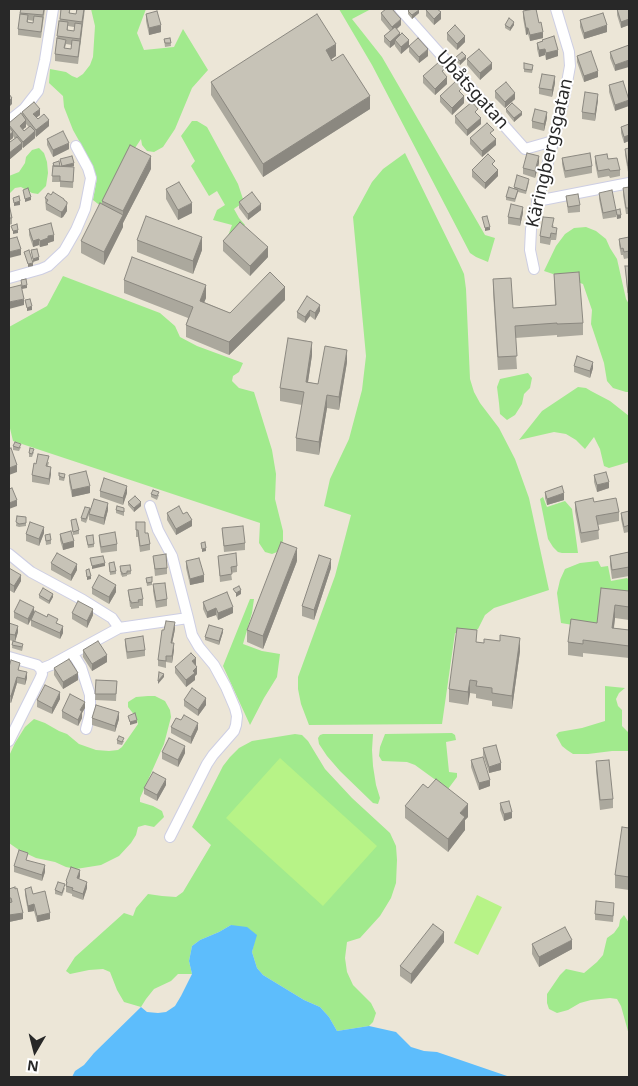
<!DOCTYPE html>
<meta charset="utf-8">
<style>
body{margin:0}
#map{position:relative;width:638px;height:1086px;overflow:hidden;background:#ece6d7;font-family:"Noto Sans",sans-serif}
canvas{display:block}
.frame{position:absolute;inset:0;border:10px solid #282828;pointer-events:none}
.north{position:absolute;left:10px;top:1026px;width:50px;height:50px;-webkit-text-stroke:4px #fff;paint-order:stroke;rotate:188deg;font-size:14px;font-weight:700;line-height:20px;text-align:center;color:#282828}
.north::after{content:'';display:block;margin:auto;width:18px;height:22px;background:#282828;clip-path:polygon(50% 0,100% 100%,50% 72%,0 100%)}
</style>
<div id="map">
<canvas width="638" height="1086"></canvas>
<div class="frame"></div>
<div class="north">N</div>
</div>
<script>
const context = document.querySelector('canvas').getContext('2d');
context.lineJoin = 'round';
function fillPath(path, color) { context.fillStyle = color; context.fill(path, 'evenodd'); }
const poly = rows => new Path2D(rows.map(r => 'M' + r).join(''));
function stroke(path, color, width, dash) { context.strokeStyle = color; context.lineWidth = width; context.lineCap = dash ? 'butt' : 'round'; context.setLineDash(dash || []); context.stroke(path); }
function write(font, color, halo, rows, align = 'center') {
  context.font = font + ' "Noto Sans",sans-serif'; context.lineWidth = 4; context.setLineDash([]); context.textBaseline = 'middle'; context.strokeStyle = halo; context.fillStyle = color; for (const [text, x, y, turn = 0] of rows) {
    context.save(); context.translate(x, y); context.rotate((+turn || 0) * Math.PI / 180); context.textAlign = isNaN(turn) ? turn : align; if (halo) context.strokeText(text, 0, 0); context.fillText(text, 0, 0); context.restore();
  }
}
const green = poly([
 [91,9,146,9,137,33,144,50,174,47,183,29,208,70,192,88,175,129,163,147,154,152,147,151,142,145,141,139,127,160,102,207,93,200,97,178,82,146,73,130,64,107,63,96,49,83,50,69,66,72,72,76,77,78,83,74,90,65,93,57,95,26],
 [339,9,371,9,352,19,382,57,485,235,495,238,488,262,476,257,470,253,419,155,372,65],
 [192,121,197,121,207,127,238,184,244,202,234,209,239,218,245,225,227,245,225,244,232,225,213,220,217,210,225,205,217,191,209,196,191,166,195,161,181,136],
 [39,148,44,153,47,162,48,173,46,186,38,194,32,193,21,187,15,188,9,194,9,176,19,172,25,163,26,157,32,150],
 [405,153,459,263,464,274,466,289,470,379,474,392,480,403,499,428,515,459,529,498,549,590,494,608,485,615,478,629,470,635,455,633,442,724,309,725,301,704,298,689,298,677,335,576,351,515,324,506,330,479,349,439,362,390,366,356,353,217,372,182,383,169],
 [586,227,596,231,606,239,610,248,617,259,626,299,629,304,629,392,626,392,613,388,607,381,604,363,591,324,592,310,583,284,544,271,556,246,565,234,574,228],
 [63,276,160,313,175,326,180,337,197,346,243,363,239,372,233,376,232,381,239,388,254,392,272,450,276,474,275,499,283,531,283,541,277,552,272,554,265,552,259,543,260,523,13,441,9,424,9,327,47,306],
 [528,373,532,378,530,388,524,394,522,404,515,415,507,420,500,414,499,403,497,387,500,379],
 [578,387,586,388,591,391,610,401,629,416,629,462,609,468,604,466,600,449,594,437,585,449,576,440,566,434,554,432,519,440,542,411],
 [543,497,547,507,565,501,572,509,578,553,562,553,558,552,553,547,548,539,540,499],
 [598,561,601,567,608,566,611,581,627,578,629,580,629,604,597,629,561,623,557,593,560,580,565,569,580,563],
 [250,599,254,599,252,613,243,644,262,651,280,654,277,677,264,698,250,725,223,666],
 [605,686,625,688,619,693,616,699,618,706,622,710,622,726,629,733,629,751,612,751,588,754,573,754,567,750,562,746,556,735,559,732,582,728,605,721],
 [148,696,155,696,165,701,170,710,171,717,164,744,140,798,140,802,153,806,162,811,164,817,154,827,145,825,138,827,136,835,131,843,119,856,101,865,76,869,66,867,55,862,36,858,19,850,9,843,9,756,15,743,25,727,34,719,45,723,59,731,67,734,79,744,96,750,109,751,118,750,122,747,138,724,136,717,128,707,128,702,136,697],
 [452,733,455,735,456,740,446,742,449,772,457,773,457,777,448,789,415,765,407,762,382,761,379,756,380,747,385,734],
 [295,734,302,735,308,741,325,769,352,798,390,833,396,846,397,860,396,883,391,898,380,916,360,938,347,942,345,958,347,972,353,985,371,1003,376,1013,373,1022,369,1026,337,1031,329,1017,320,1007,304,1000,263,975,257,968,252,952,256,935,231,925,219,932,200,940,192,946,189,961,192,974,178,974,171,981,154,989,146,999,141,1007,124,1002,117,990,110,972,103,969,89,970,70,974,66,971,75,957,124,913,133,916,136,908,148,894,162,896,176,897,183,892,211,845,192,827,223,766,230,757,239,748,252,741],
 [323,734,373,734,372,750,373,766,376,785,380,798,378,804,373,803,340,771,327,756,319,744,318,738,320,735],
 [624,915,629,923,629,1035,621,1006,617,999,610,998,591,1000,580,1003,568,1010,557,1013,549,1009,547,1003,547,994,560,975,566,969,584,973,597,962,603,955,607,938,614,933,619,926,620,920]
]);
const pitch = poly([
 [280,758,377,846,323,906,226,818],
 [477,895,502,907,478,955,454,943]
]);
const water = poly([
 [231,925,247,927,257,935,252,952,257,968,263,975,304,1000,320,1007,329,1017,337,1031,369,1026,396,1032,411,1047,424,1051,437,1052,510,1077,72,1077,75,1071,84,1065,94,1053,141,1007,147,1012,158,1013,166,1012,175,1006,181,996,192,974,189,961,192,946,200,940,219,932]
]);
const minor = poly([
 [400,9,525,149,553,141],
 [9,121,24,109,38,91,45,60,53,9],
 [537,201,629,183],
 [534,269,530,250,531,229,564,99,570,66,569,52,556,9],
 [9,278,41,269,48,266,64,251,76,230,85,209,91,178,88,168,76,146],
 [150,506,158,530,172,556,188,618,192,635,199,647,214,665,226,687,235,708,237,716,236,725,234,731,213,755,207,764,170,837],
 [9,554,31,572,83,600,112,618,119,628],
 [73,654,81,667,90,695,90,714,86,729],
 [9,657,37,665,41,669],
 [41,669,51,665,119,628,188,618],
 [9,741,40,679,42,674,41,669]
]);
const wall = poly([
 [21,9,45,9,41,38,18,35,18,29],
 [28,20,34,21,33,23,28,22],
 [61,9,70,9,70,13,76,14,76,9,71,9,85,9,78,64,55,61,55,54],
 [68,26,74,27,74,31,68,30],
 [66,44,72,45,71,49,65,48],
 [617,9,629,9,629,25,621,28,617,15],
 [426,10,441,19,434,25,426,16],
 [408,11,419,13,412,19,408,14],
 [523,11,543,38,530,41,528,34,526,35,523,18],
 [381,13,401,25,397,29,400,35,409,47,401,54,395,46,395,44,390,48,384,42,384,36,390,31,381,20],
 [146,14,161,32,149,35,146,21],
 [580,20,607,32,584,39,580,27],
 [505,25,514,25,510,31,505,28],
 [447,33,465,42,457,50,447,40],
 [170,38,171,46,165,47,164,39],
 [542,40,558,56,546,60,545,55,539,57,537,49,537,43,542,41],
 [629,45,615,71,610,58,610,52],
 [409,46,428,56,419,63,409,52],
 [336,56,331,59,370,109,263,177,211,95,211,82],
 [577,56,598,77,584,82,577,62],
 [456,57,466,59,460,65,456,61],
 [467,59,492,69,480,80,467,65],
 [533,68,532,73,524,72,524,69],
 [445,74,447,84,435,95,423,83,423,76],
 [623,81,615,111,609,92,609,85],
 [555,83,552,97,539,94,539,88],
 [495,91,515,99,505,108,495,98],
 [462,94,464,103,452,115,440,102,440,96],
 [598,100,595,121,582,119,582,112],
 [506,109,522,115,514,122,506,112],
 [22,112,40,115,36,118,38,119,49,126,36,137,35,135,35,138,23,148,22,147,22,149,9,160,9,123,22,115],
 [26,124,29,127,24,131,23,129,26,127],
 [13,136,15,139,10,142,9,141,13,138],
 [478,115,481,124,467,136,455,123,455,116],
 [547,118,544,131,532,128,532,121],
 [629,124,629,141,624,143,621,133,621,127],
 [470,138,496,145,482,157,470,144],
 [47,139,69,149,53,157,47,145],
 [629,148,629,172,628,172,625,155,625,149],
 [595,156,608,159,620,170,620,176,610,178,609,176,598,178,595,163],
 [562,158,592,166,592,173,565,178,562,164],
 [60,159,74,166,70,167,74,167,73,188,60,187,60,182,52,182,53,163,61,166],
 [539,163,535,178,523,174,523,168],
 [495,167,498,176,485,189,472,177,472,170],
 [151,169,123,223,123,227,104,265,81,253,81,241,102,204,102,201],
 [529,182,526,194,518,192,515,202,506,200,506,197,514,188,514,187],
 [629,187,629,214,626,214,623,195,623,188],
 [166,189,192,213,178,220,166,199],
 [599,193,616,210,621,218,617,219,616,214,616,217,603,219,599,199],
 [51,195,64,200,67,211,63,217,61,218,46,210,45,198],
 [566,196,580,205,580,212,568,213],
 [239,202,261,210,248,220,239,208],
 [9,205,12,218,12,224,9,225],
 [523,213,520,226,508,224,508,217],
 [554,225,553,227,557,234,556,240,551,240,550,245,540,243,540,236],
 [29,229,54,241,48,243,48,245,40,247,39,245,33,247,29,235],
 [629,237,629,258,624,259,623,255,621,255,619,245,619,239],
 [137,240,202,250,193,274,137,252],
 [223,241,268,257,250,276,223,251],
 [625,266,629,266,629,299,628,300],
 [554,274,583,323,583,335,557,337,557,335,515,338,517,369,498,370,493,292,493,279,513,308,555,305],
 [124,280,206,298,204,302,230,313,285,300,229,355,186,337,186,325,188,318,124,293],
 [307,296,320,311,315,320,310,316,305,323,297,318,297,312],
 [312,355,308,382,318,384,347,362,339,410,327,408,319,455,296,451,296,438,302,405,280,401,280,388],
 [574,366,593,368,590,378,574,372],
 [13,446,21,447,19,451,13,450],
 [34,452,32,457,29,457,29,453],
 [49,462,48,466,51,474,49,485,32,482,32,475,36,464],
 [69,475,90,493,72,497,69,482],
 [594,475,609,488,597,492,594,482],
 [59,476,65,477,64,481,59,480],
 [100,491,127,493,123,505,100,497],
 [545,492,564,500,547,505,545,498],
 [151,494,159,495,157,500,151,497],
 [128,502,141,506,134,512,128,505],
 [575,502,594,502,619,512,619,521,598,525,599,539,581,543,575,511],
 [90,508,108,510,104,525,89,520,89,515,86,523,81,521,81,518],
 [124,508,124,516,116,513,116,510],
 [629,511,629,532,624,533,621,519,621,513],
 [167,513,192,526,176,535,167,520],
 [17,516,26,517,26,526,19,527,16,526],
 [71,520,79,530,79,534,73,535],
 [136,522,145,529,145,533,150,544,150,550,140,552,138,537,136,537],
 [222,528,245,543,245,550,224,552],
 [44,533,39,546,26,541,26,534],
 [60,534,74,547,63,550,60,540],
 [45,535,51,540,51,544,46,545],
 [99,535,117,544,117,551,101,553,99,541],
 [86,536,94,544,94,547,88,548],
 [629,552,629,576,612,579,610,565,610,556],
 [153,556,167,568,167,574,155,576],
 [218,556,237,566,237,572,231,573,232,580,220,582],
 [186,561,204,582,190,585,186,568],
 [297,561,263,649,247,642,247,630],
 [51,563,77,570,71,581,51,570],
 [109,563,116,571,116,574,110,575],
 [120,566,131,571,131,574,127,575,127,576,122,577,122,575,121,576],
 [9,568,21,581,14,593,9,590],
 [331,568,314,620,302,616,302,606],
 [146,578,152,582,152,585,147,586],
 [153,584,167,599,167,606,156,608,153,591],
 [92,588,116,592,109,604,92,594],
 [128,590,143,599,143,606,139,606,139,608,131,609,131,607,130,607],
 [629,591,629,620,615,618,614,628,629,630,629,658,583,653,583,657,568,655,568,642,597,623],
 [39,595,53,597,49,604,39,598],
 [203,602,233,613,218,620,216,615,207,618,203,609],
 [14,612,34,612,58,624,63,633,60,639,31,626,31,620,28,625,14,618],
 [72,613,93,615,87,628,72,619],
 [9,623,18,632,15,641,23,647,22,651,12,648,13,641,9,640],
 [175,629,172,643,174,650,172,663,166,662,166,668,158,666,158,660],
 [223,632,219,645,205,640,205,637],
 [125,639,145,650,145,656,127,659,125,645],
 [477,642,520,651,512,709,492,706,492,701,476,698,476,694,470,693,468,705,449,702,449,689],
 [83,650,107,662,92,671,83,657],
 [195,665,197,674,195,676,195,680,186,687,175,673,175,667],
 [9,667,20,670,27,678,25,685,17,683,11,703,9,702],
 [54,668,78,680,63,689,54,675],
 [96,680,117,681,116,701,95,700],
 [60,699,52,714,37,707,37,700],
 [184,700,206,705,198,716,184,706],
 [85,708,82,713,82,718,78,726,62,718,62,711],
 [92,718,119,719,115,732,92,725],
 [171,727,198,729,191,744,171,733],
 [117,740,124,741,122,745,117,744],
 [483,748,501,770,489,773,483,755],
 [162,752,185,753,178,767,162,759],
 [471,760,490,786,479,790,471,767],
 [596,761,613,799,613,808,600,810,596,771],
 [166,785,157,801,144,794,144,788],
 [500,803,512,818,504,821,500,810],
 [405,806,468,817,465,820,465,830,448,852,405,818],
 [629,828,629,890,615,888,615,875],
 [28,860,45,872,42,881,14,872,14,866],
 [80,876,79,879,87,888,83,900,72,896,72,894,66,892,66,881],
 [65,888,62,896,55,894,55,890],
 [9,889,23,919,9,922],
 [25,889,33,894,50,919,37,922,34,911,28,912,25,895],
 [614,909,613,922,595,920,595,914],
 [444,942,411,984,400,976,400,966],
 [532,944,572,949,539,967,532,954]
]);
const shadedWall = poly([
 [84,9,84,13,82,28,82,22],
 [419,10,419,13,412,19,412,15],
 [441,12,441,19,434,25,434,19],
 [401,19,401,25,392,33,392,27],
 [629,19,629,25,621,28,621,22],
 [514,22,514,25,510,31,510,28],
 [82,24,82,30,80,46,80,39],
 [161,25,161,32,149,35,149,28],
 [607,25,607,32,584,39,584,33],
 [526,28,528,28,528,34,526,35],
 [543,32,543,38,530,41,530,35],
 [400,33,400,40,395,40,395,44,390,48,390,42],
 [465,36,465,42,457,50,457,44],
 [409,40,409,47,401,54,401,47],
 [336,44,336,56,326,63,326,50],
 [428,49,428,56,419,63,419,57],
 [545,49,545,55,539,57,539,50],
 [558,50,558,56,546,60,546,53],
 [466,56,466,59,460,65,460,61],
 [629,60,629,67,615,71,615,65],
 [492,63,492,69,480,80,480,73],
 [598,71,598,77,584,82,584,76],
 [555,76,555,83,552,97,552,90],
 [447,77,447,84,435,95,435,89],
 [515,93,515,99,505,108,505,102],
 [598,94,598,100,595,121,595,114],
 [370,96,370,109,263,177,263,164],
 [464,96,464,103,452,115,452,108],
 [12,98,12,104,9,107,9,101],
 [629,100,629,106,615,111,615,105],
 [40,109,40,115,33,120,33,114],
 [522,112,522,115,514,122,514,118],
 [547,112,547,118,544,131,544,124],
 [481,118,481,124,467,136,467,130],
 [26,120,26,127,20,132,20,126],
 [49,120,49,126,36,137,36,130],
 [35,131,35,138,23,148,23,142],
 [13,132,13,138,9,141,9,135],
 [629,135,629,141,624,143,624,137],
 [496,139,496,145,482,157,482,151],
 [22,143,22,149,9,160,9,153],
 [69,143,69,149,53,157,53,150],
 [151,156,151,169,123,223,123,227,104,265,104,252,123,215,123,211],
 [539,156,539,163,535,178,535,171],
 [74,163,74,166,62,169,62,166],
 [498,170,498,176,485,189,485,183],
 [31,197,31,200,25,202,25,199],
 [20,201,20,205,14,206,14,203],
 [192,203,192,213,178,220,178,210],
 [67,204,67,211,63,217,61,218,61,212],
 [261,204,261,210,248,220,248,214],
 [523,207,523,213,520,226,520,219],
 [617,215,621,215,621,218,617,219],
 [490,227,490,230,485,231,485,228],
 [18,230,18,233,13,234,13,231],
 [54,235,54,241,48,243,48,245,40,247,40,241,48,236],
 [202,237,202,250,193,274,193,261],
 [39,239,39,245,33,247,33,241],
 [268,247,268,257,250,276,250,266],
 [21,249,21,255,9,258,9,252],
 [39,257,39,260,33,262,33,259],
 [33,263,33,266,28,267,28,264],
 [27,285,27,288,22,289,22,286],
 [206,285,206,298,200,313,200,301],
 [285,287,285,300,229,355,229,342],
 [24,299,24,305,9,309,9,302],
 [320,305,320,311,315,320,315,313],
 [32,306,32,310,27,311,27,308],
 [310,310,310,316,305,323,305,317],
 [312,342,312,355,306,395,306,382],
 [347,350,347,362,339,410,339,397],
 [593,362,593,368,590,378,590,371],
 [327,395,327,408,319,455,319,442],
 [17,465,17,472,9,475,9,468],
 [51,467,51,474,49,485,49,479],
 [609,482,609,488,597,492,597,485],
 [90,486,90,493,72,497,72,490],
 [127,486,127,493,123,505,123,498],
 [564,493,564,500,547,505,547,499],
 [17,500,17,506,9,509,9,503],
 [141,502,141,506,134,512,134,508],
 [108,503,108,510,104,525,104,518],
 [192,520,192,526,176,535,176,529],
 [44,527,44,533,39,546,39,539],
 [74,541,74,547,63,550,63,544],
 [206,548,206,551,202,552,202,549],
 [297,548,297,561,263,649,263,636],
 [331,559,331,568,314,620,314,610],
 [105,563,105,566,92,569,92,566],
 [77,564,77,570,71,581,71,575],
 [21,575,21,581,14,593,14,586],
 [204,575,204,582,190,585,190,579],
 [91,576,91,579,87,580,87,577],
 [116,585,116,592,109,604,109,597],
 [241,590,241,594,236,597,236,593],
 [53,594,53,597,49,604,49,601],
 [615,605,615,618,612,641,612,628],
 [34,607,34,613,28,625,28,619],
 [233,607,233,613,218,620,218,613],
 [216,608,216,615,207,618,207,612],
 [93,609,93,615,87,628,87,621],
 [175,622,175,629,171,649,171,643],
 [18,626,18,632,15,642,15,635],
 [63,626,63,633,60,639,60,633],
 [223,629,223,632,219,645,219,641],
 [520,638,520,651,512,709,512,696],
 [174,643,174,650,172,663,172,656],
 [107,655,107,662,92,671,92,664],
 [196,658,196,665,192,668,192,661],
 [197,667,197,674,195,676,195,680,186,687,186,680,193,671],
 [27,672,27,678,25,685,25,679],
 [78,673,78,680,63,689,63,682],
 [164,674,164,677,158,684,158,681],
 [17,677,17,683,11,703,11,696],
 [470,680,470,693,468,705,468,692],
 [60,692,60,699,52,714,52,708],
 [206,698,206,705,198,716,198,710],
 [85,702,85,708,82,713,82,718,78,726,78,720,80,710],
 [119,712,119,719,115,732,115,726],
 [137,720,137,723,130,725,130,722],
 [198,723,198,729,191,744,191,737],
 [185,746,185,753,178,767,178,760],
 [501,763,501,770,489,773,489,767],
 [166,779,166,785,157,801,157,795],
 [490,780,490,786,479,790,479,783],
 [468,804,468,817,465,820,465,830,448,852,448,839,460,813],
 [512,812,512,818,504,821,504,814],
 [45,865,45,872,42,881,42,875],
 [80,870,80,876,77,885,77,878],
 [87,882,87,888,83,900,83,894],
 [34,904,34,911,28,912,28,906],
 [23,913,23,919,9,922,9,915],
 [50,913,50,919,37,922,37,916],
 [444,932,444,942,411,984,411,974],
 [572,940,572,949,539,967,539,957]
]);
const building = poly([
 [21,9,44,9,43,15,20,13,21,9],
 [61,9,70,9,69,13,76,14,77,9,84,9,82,22,60,19,61,9],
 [386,9,392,9,401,19,392,27,381,13,386,9],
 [410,9,418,9,419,10,412,15,408,11,410,9],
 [427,9,437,9,441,12,434,19,426,10,427,9],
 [534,9,536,9,539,23,541,22,543,32,530,35,528,28,526,28,523,11,534,9],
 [617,9,629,9,629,19,621,22,617,9],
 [157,11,161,25,149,28,146,14,157,11],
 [603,13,607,25,584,33,580,20,603,13],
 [20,14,28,15,27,22,33,23,34,16,43,17,41,32,18,29,20,14],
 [317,14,336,44,326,50,332,61,343,54,370,96,263,164,211,82,317,14],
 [509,18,514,22,510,28,505,25,509,18],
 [59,21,68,22,67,30,74,31,75,23,82,24,80,39,57,36,59,21],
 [455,25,465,36,457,44,447,33,455,25],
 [395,27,400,33,390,42,384,36,395,27],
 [402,33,409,40,401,47,395,40,402,33],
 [554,36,558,50,546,53,545,49,539,50,537,43,543,41,542,40,554,36],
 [57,38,66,40,64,48,71,49,72,40,80,41,78,57,55,54,57,38],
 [170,38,171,43,165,43,164,39,170,38],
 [418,38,428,49,419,57,409,46,418,38],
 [629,45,629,60,615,65,610,52,629,45],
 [479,49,492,63,480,73,467,59,479,49],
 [591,51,598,71,584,76,577,56,591,51],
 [462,52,466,56,460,61,456,57,462,52],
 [439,62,445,69,442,71,447,77,435,89,423,76,439,62],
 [524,63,533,65,532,70,524,69,524,63],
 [542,74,555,76,552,90,539,88,542,74],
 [456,81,462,88,459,91,464,96,452,108,440,96,456,81],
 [623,81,629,100,615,105,609,85,623,81],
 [506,82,515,93,505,102,495,91,506,82],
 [585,92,598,94,595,114,582,112,585,92],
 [9,94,12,98,9,101,9,94],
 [34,102,40,109,33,114,38,119,44,114,49,120,36,130,22,112,34,102],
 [472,102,478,109,475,112,481,118,467,130,455,116,472,102],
 [512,103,522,112,514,118,506,109,512,103],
 [535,109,547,112,544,124,532,121,535,109],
 [21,113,26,120,20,126,24,131,30,126,35,131,23,142,9,125,9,123,21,113],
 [487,123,494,130,490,133,496,139,482,151,470,138,487,123],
 [629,124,629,135,624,137,621,127,629,124],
 [9,127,13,132,9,135,9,127],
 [63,131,69,143,53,150,47,139,63,131],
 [17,137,22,143,9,153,9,140,10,142,17,137],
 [130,145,151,156,123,211,102,201,130,145],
 [629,148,629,166,628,166,625,149,629,148],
 [527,153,539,156,535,171,523,168,527,153],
 [590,153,592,166,565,171,562,158,590,153],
 [488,154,495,161,492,164,498,170,485,183,472,170,488,154],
 [607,154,608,159,617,158,620,170,610,171,609,169,598,171,595,156,607,154],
 [72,156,74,163,62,166,60,159,72,156],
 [59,161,60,166,54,166,53,163,59,161],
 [53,166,74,167,73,182,60,181,60,176,52,176,53,166],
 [517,175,529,179,526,191,514,187,517,175],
 [179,182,192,203,178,210,166,189,179,182],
 [509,187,518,190,515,199,506,197,509,187],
 [629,187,629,208,626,208,623,188,629,187],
 [28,188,31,197,25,199,23,190,28,188],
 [612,190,616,210,603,213,599,193,612,190],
 [53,192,64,199,64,200,67,202,67,204,63,211,61,212,46,203,48,200,45,198,48,193,51,195,53,192],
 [252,192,261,204,248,214,239,202,252,192],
 [578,194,580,205,568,207,566,196,578,194],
 [19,196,20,201,14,203,13,198,19,196],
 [100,203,123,215,104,252,81,241,100,203],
 [9,204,12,218,9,218,9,204],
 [511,204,523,207,520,219,508,217,511,204],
 [620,209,621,215,617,215,616,210,620,209],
 [146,216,202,237,193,261,137,240,146,216],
 [487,216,490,227,485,228,482,217,487,216],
 [543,217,554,218,552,227,557,228,556,234,551,233,550,238,540,236,543,217],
 [240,222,268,247,250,266,223,241,240,222],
 [51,223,54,235,48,236,48,238,40,241,39,239,33,241,29,229,51,223],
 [17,224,18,230,13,231,11,226,17,224],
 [17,237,21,249,9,252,9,239,17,237],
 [629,237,629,251,624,252,623,248,621,249,619,239,629,237],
 [37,249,39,257,33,259,31,250,37,249],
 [29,250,33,263,28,264,24,252,29,250],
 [132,257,206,285,200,301,230,313,270,272,285,287,229,342,186,325,193,307,124,280,132,257],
 [625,266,629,266,629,293,628,293,625,266],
 [579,272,583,323,557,324,557,323,515,326,517,356,498,357,493,279,511,278,513,308,556,305,554,274,579,272],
 [26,279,27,285,22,286,21,280,26,279],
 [21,285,24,299,9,302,9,288,21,285],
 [307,296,320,305,315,313,310,310,305,317,297,312,307,296],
 [30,299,32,306,27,308,25,300,30,299],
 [288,338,312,342,306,382,318,384,325,346,347,350,339,397,327,395,319,442,296,438,304,392,280,388,288,338],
 [577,356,593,362,590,371,574,366,577,356],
 [15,442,21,444,19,448,13,446,15,442],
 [11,448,17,465,9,468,9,449,11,448],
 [30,448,34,449,32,454,29,453,30,448],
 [38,454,49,456,46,466,51,467,49,479,32,475,34,463,36,464,38,454],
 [86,471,90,486,72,490,69,475,86,471],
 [606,472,609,482,597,485,594,475,606,472],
 [59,473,65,474,64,478,59,476,59,473],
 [104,478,127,486,123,498,100,491,104,478],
 [562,486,564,493,547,499,545,492,562,486],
 [12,488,17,500,9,503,9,489,12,488],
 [153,490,159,492,157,496,151,494,153,490],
 [135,496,141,502,134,508,128,502,135,496],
 [593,498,594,502,616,498,619,512,596,516,599,530,581,533,575,502,593,498],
 [94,499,108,503,104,518,89,514,94,499],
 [117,506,124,508,124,512,116,510,117,506],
 [179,506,183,514,187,512,192,520,176,529,167,513,179,506],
 [85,507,90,508,86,519,81,518,85,507],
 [629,511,629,525,624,527,621,513,629,511],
 [17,516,26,517,26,523,19,524,16,522,17,516],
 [76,519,79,530,73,532,71,520,76,519],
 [30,522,44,527,39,539,26,534,30,522],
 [136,522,145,522,145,533,148,533,150,544,140,546,138,530,136,530,136,522],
 [243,526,245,543,224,546,222,528,243,526],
 [71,531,74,541,63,544,60,534,71,531],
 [115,532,117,544,101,547,99,535,115,532],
 [50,534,51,540,46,541,45,535,50,534],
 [93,535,94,544,88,545,86,536,93,535],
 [205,542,206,548,202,549,201,543,205,542],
 [281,542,297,548,263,636,247,630,281,542],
 [629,552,629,567,612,570,610,556,629,552],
 [57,553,77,564,71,575,51,563,57,553],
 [236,553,237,566,231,567,232,574,220,576,218,556,236,553],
 [166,554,167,568,155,569,153,556,166,554],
 [319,555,331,559,314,610,302,606,319,555],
 [103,556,105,563,92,566,90,558,103,556],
 [199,558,204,575,190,579,186,561,199,558],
 [114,562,116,571,110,572,109,563,114,562],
 [130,565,131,571,127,571,127,573,122,574,122,572,121,572,120,566,130,565],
 [9,568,21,575,14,586,9,583,9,568],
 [89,569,91,576,87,577,86,570,89,569],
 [99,575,116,585,109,597,92,588,99,575],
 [152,577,152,582,147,583,146,578,152,577],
 [165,583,167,599,156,601,153,584,165,583],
 [239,586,241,590,236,593,233,589,239,586],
 [43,588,53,594,49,601,39,595,43,588],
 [141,588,143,599,138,600,139,602,131,603,131,601,130,601,128,590,141,588],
 [601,588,629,591,629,607,615,605,612,628,629,630,629,646,583,640,583,644,568,642,571,619,597,623,601,588],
 [227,592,233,607,218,613,216,608,207,612,203,602,227,592],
 [20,600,34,607,28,619,14,612,20,600],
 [78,601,93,609,87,621,72,613,78,601],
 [35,611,47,617,48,614,58,619,56,623,63,626,60,633,31,620,35,611],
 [166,621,175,622,171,643,174,643,172,656,166,656,166,661,158,660,162,630,164,630,166,621],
 [9,623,18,626,15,635,9,634,9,623],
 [209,625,223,629,219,641,205,637,209,625],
 [457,628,477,630,476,642,484,643,484,639,500,641,500,635,520,638,512,696,492,693,492,688,476,686,477,681,470,680,468,692,449,689,457,628],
 [143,636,145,650,127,652,125,639,143,636],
 [13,641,23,644,22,647,12,645,13,641],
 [98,641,107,655,92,664,83,650,98,641],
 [191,653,196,658,192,661,197,667,193,671,195,673,186,680,175,667,191,653],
 [69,659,78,673,63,682,54,668,69,659],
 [11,660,20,663,18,670,27,672,25,679,17,677,11,696,9,696,9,667,11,660],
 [159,672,164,674,158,681,159,672],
 [96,680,117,681,116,694,95,694,96,680],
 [45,685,60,692,52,708,37,700,45,685],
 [192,688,206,698,198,710,184,700,192,688],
 [70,694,85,702,80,710,82,711,78,720,62,711,70,694],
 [96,705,119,712,115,726,92,718,96,705],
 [135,713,137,720,130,722,128,716,135,713],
 [184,715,198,723,191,737,171,727,176,718,181,720,184,715],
 [119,736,124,738,122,742,117,740,119,736],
 [169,738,185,746,178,760,162,752,169,738],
 [496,745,501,763,489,767,483,748,496,745],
 [483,757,490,780,479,783,471,760,483,757],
 [609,760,613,799,600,800,596,761,609,760],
 [153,772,166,779,157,795,144,788,153,772],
 [436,779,468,804,460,813,465,817,448,839,405,806,423,784,428,788,436,779],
 [509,801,512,812,504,814,500,803,509,801],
 [622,827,629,828,629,877,615,875,622,827],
 [19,850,28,853,26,860,45,865,42,875,14,866,19,850],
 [71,867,80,870,77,878,87,882,83,894,72,890,73,888,66,886,67,882,66,881,71,867],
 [58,882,65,884,62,893,55,890,58,882],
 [15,887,15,889,17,888,23,913,9,915,9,903,12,902,11,898,9,898,9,889,15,887],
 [31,887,33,894,45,891,50,913,37,916,34,904,28,906,25,889,31,887],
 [596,901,614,903,613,916,595,914,596,901],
 [433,924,444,932,411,974,400,966,433,924],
 [565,927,572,940,539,957,532,944,565,927]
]);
const streetNames = [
 ["Ubåtsgatan",472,90,48],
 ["Käringbergsgatan",550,153,-77]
];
fillPath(green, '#a1ea8d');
fillPath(pitch, '#b7f387');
fillPath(water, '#5dbdfc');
stroke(minor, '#cdcee3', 12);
stroke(minor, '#fff', 10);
fillPath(wall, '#aba89d');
fillPath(shadedWall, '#8b8880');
fillPath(building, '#c7c3b7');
stroke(building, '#8b8880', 1);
write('18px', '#282828', '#fff', streetNames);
</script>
